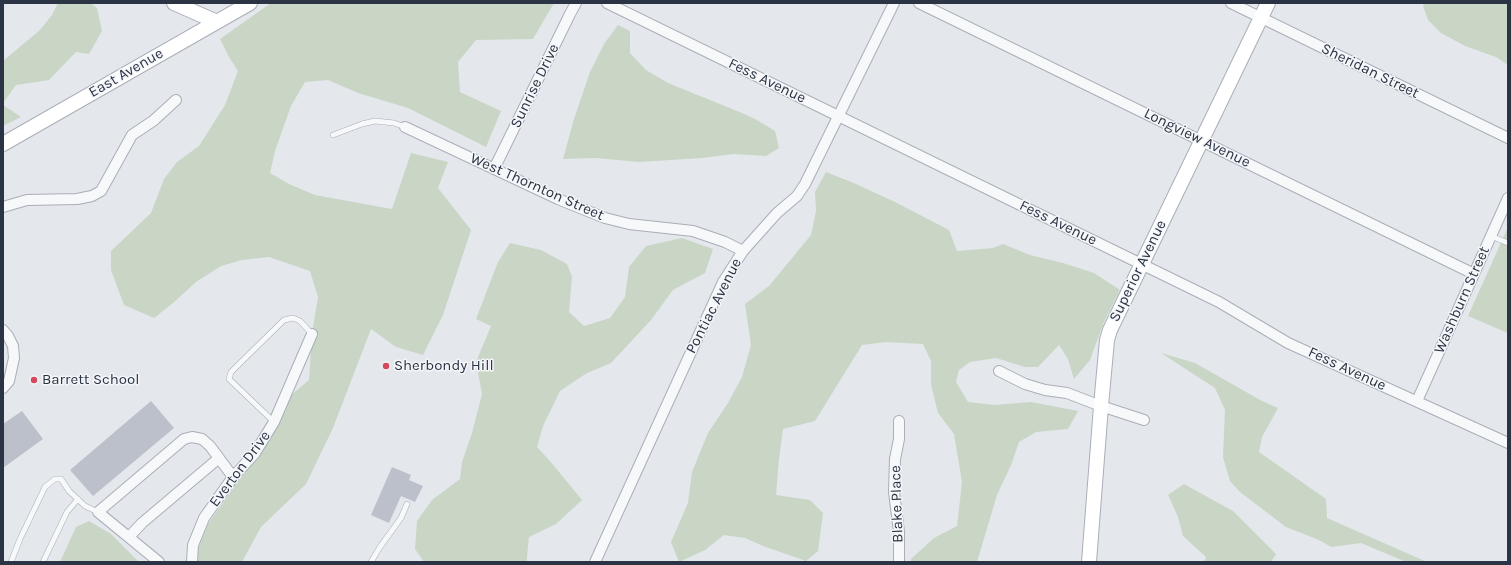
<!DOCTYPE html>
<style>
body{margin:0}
#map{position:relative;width:1511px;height:565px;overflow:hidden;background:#e4e7ec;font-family:Karla,sans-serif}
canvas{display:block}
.frame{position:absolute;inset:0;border:4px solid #2b3445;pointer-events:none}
</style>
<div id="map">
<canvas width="1511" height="565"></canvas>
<div class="frame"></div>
</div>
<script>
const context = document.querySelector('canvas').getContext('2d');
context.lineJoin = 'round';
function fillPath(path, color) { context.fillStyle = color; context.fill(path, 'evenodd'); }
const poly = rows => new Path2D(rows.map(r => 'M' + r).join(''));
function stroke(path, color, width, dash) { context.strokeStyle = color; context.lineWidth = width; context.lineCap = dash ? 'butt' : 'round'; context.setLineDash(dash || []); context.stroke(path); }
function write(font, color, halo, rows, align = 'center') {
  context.font = font + ' Karla,sans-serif'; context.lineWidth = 3; context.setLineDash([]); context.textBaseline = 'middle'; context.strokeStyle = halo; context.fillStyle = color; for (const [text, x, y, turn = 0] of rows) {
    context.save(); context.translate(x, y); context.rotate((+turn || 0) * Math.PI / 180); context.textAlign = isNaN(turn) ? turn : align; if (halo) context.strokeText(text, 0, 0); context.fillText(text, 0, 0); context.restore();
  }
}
const green = poly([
 [58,3,90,3,97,8,102,31,89,54,76,52,49,80,16,85,3,103,3,61,40,30,52,15],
 [271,3,554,3,533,39,476,40,458,62,460,92,501,111,486,147,408,108,358,93,328,80,305,82,291,106,275,151,270,173,289,184,315,195,392,209,411,153,448,162,438,188,471,230,443,315,423,355,396,347,371,329,333,428,306,484,261,527,242,562,197,562,196,554,208,524,234,487,233,477,284,401,309,380,312,334,318,297,310,271,269,257,242,260,221,266,196,282,173,303,154,318,124,305,111,270,111,251,151,213,164,179,177,162,199,146,225,105,238,71,229,57,220,39],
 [1425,3,1508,3,1508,65,1496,57,1465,46,1441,33,1428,20,1423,6],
 [618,25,630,31,630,53,646,70,668,83,742,113,757,120,775,131,779,148,766,156,733,154,702,158,639,162,596,158,563,159,574,119,590,72,604,44],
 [3,105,21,117,3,126],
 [826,172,856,184,895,202,949,230,957,251,993,248,1003,244,1030,255,1063,263,1094,273,1120,290,1104,322,1090,360,1074,379,1068,359,1059,345,1038,367,1025,367,996,358,970,362,959,370,956,382,968,402,994,405,1031,402,1078,411,1068,429,1036,432,1019,442,1011,465,997,495,977,562,911,562,911,559,934,538,957,526,962,482,954,434,938,413,931,385,931,361,923,344,886,342,862,345,815,421,783,429,779,459,776,495,810,500,823,513,818,551,806,561,763,546,745,538,724,535,705,550,679,562,671,542,688,503,692,472,708,433,728,403,742,377,751,345,745,304,769,286,811,235,816,211,815,192],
 [1508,227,1508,333,1468,316],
 [682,238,713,249,705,273,673,290,651,320,611,363,587,373,560,391,543,426,537,447,550,461,582,500,556,524,529,537,527,557,527,562,424,562,415,549,417,521,432,500,460,479,462,462,472,433,482,394,476,362,491,326,476,319,498,262,510,243,541,250,567,264,572,277,569,312,584,326,610,318,625,297,629,267,646,246],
 [1161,353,1195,363,1262,401,1278,408,1262,437,1259,452,1326,499,1327,518,1427,562,1406,562,1361,543,1331,547,1319,540,1286,527,1240,492,1230,481,1223,457,1225,410,1215,388],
 [1184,484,1233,511,1276,554,1271,562,1204,562,1206,557,1183,536,1178,517,1168,495],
 [89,521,111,534,139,562,60,562,76,527]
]);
const building = poly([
 [151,401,174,428,93,496,70,470],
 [22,411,43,439,3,468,3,424],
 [392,467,411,475,409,480,423,486,415,502,401,496,389,523,371,515]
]);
const lane = poly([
 [333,135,362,124,375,121,394,123,405,127],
 [1491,236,1508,243],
 [274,422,229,379,231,372,284,320,293,318,300,321,312,334],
 [11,562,20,539,45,487,55,479,61,479,69,491,85,506,98,512],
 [43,562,67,512,78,499],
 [371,562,380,547,401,518,407,504]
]);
const street = poly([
 [607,3,1219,302,1288,343,1508,443],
 [919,3,1474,274],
 [1231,3,1508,138],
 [405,127,558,199,605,218,629,224,693,231,725,242,743,251],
 [494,169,570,14,576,3],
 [3,207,27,200,77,199,92,196,101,191,132,135,153,121,176,100],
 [3,330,8,336,13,346,14,358,9,381,3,388],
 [999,371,1025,384,1045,390,1067,393,1101,406,1144,420],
 [1417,401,1508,198],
 [129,537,142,523,219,458],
 [159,562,98,512,184,439,192,437,202,439,210,446,233,477],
 [192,562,193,545,204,518,233,477,255,453,274,422,312,334],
 [595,562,723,282,743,251,777,213,797,196,805,184,894,3],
 [899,562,899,532,894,492,895,459,899,439,899,421]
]);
const secondary = poly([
 [174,3,217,22],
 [3,144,250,3],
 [1089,562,1101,406,1107,340,1110,330,1268,3]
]);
const markers = [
 [386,366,4,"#d1495b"],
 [34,380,4,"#d1495b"]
];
const streetNames = [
 ["Sheridan Street",1370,71,26],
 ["East Avenue",126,73,-30],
 ["Fess Avenue",767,81,26],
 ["Sunrise Drive",535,86,-64],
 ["Longview Avenue",1197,138,26],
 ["West Thornton Street",537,187,24],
 ["Fess Avenue",1058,223,26],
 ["Superior Avenue",1138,271,-64],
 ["Washburn Street",1462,300,-66],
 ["Pontiac Avenue",714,306,-63],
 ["Fess Avenue",1347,369,25],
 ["Everton Drive",240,469,-53],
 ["Blake Place",897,504,-92]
];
const poiNames = [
 ["Sherbondy Hill",394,366],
 ["Barrett School",42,380]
];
fillPath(green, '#c9d6c5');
fillPath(building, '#bbc0ca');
stroke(lane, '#a9aeb7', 6);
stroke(street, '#a9aeb7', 12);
stroke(secondary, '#a9aeb7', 16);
stroke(lane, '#f7f8fa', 5);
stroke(street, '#f7f8fa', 10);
stroke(secondary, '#fff', 14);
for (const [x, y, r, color] of markers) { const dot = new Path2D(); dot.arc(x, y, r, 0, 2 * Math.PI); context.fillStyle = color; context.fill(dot); stroke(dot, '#f4f6f9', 1.5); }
write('15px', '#2b3445', '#f4f6f9', streetNames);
write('15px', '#2b3445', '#f4f6f9', poiNames, 'left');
</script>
